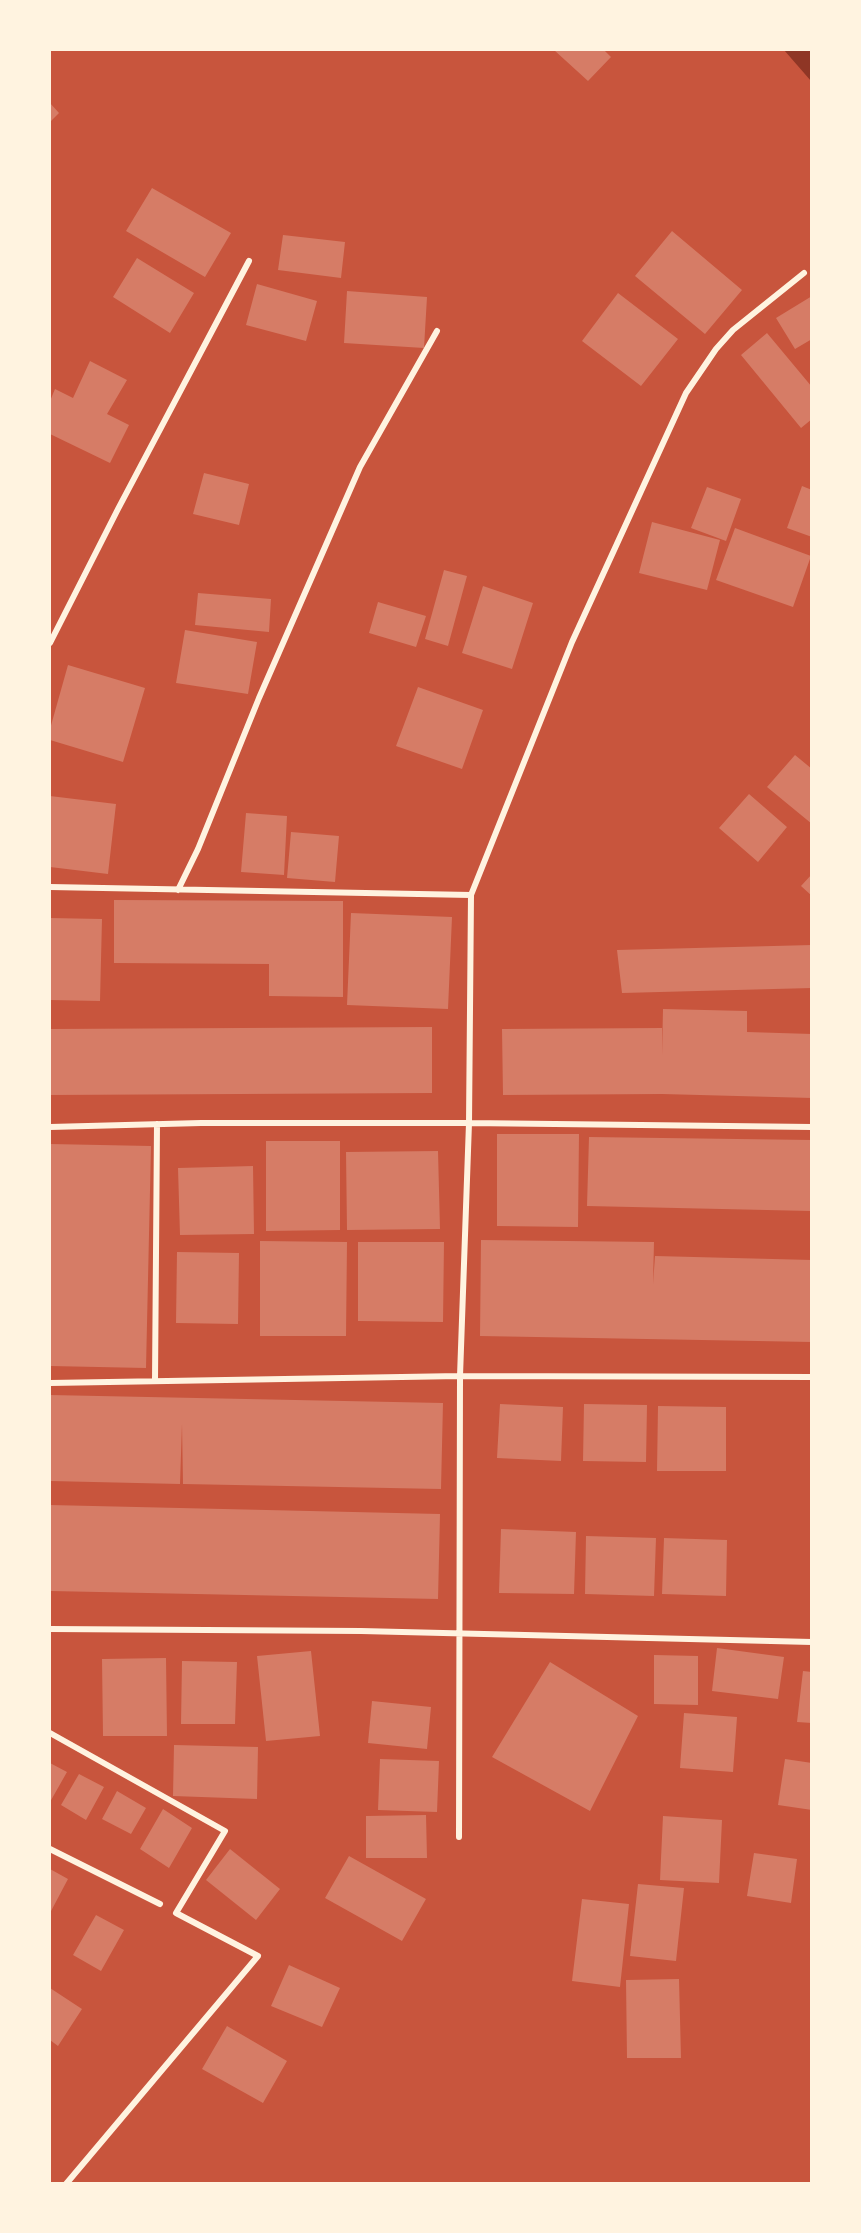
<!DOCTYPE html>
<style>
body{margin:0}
#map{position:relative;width:861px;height:2233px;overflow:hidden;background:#c8553d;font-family:Signika,sans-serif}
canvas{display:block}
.frame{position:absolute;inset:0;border:51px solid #fff3e0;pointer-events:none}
</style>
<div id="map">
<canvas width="861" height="2233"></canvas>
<div class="frame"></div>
</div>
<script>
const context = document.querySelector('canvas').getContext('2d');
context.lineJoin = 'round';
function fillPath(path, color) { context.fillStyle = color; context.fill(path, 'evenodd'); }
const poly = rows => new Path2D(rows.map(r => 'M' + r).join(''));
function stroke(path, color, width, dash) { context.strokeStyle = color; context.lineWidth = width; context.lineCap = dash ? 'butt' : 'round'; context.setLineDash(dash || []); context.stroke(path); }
const water = poly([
 [784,50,811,50,811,81]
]);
const building = poly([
 [554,50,604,50,611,57,588,81],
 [50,103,59,113,50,122],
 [152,188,231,233,205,277,126,231],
 [672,231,742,290,705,334,635,276],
 [283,235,345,242,341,278,278,270],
 [137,258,194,293,170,333,113,297],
 [257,284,317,301,306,341,246,325],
 [347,291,427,297,424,348,344,343],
 [618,293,678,339,641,386,582,341],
 [812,296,812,339,795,349,776,318],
 [767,333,812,387,812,419,801,428,741,355],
 [90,361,127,380,107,414,129,425,110,463,50,434,50,401,55,389,73,398],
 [204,473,249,484,239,525,193,514],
 [802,486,812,490,812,537,787,528],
 [707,487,741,499,726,541,691,528],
 [652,522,720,540,707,590,639,573],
 [735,528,811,556,793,607,716,580],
 [444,570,467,576,448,646,425,639],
 [483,586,533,603,512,669,462,653],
 [198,593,271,599,269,632,195,625],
 [378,602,426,616,416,647,369,633],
 [185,630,257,642,248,694,176,683],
 [68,665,145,688,123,762,50,740,50,729],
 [418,687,483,710,462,769,396,746],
 [795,755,812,769,812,824,767,787],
 [749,794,787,827,758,862,719,828],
 [50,796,116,804,108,874,50,867],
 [246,813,287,816,284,875,241,872],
 [291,832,339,836,335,882,287,878],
 [812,874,812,896,801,886],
 [114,900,343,901,343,997,269,996,269,964,114,963],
 [351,913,452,917,448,1009,347,1005],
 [50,918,102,919,100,1001,50,1000],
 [812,945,812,988,622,993,617,950],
 [663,1009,747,1011,747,1032,812,1034,812,1098,662,1094,503,1095,502,1029,662,1028,662,1055],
 [432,1027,432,1093,50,1095,50,1029],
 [497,1134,579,1134,578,1227,497,1226],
 [589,1137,812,1140,811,1211,587,1206],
 [266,1141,340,1141,340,1230,266,1231],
 [50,1144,151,1146,146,1368,50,1366],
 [438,1151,440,1229,347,1230,346,1152],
 [253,1166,254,1234,180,1235,178,1168],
 [481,1240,654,1242,653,1284,655,1256,812,1260,812,1342,480,1336],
 [260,1241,347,1242,346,1336,260,1336],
 [358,1242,444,1242,443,1322,358,1321],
 [177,1252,239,1253,238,1324,176,1323],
 [50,1395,443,1403,441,1489,183,1484,182,1424,180,1484,50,1481],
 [500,1404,563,1407,561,1461,497,1458],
 [584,1404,647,1405,646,1462,583,1461],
 [658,1406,726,1407,726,1471,657,1471],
 [50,1505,440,1514,438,1599,50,1591],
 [501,1529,576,1532,574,1594,499,1593],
 [586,1536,656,1538,654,1596,585,1594],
 [664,1538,727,1540,726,1596,662,1594],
 [717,1648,784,1657,778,1699,712,1691],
 [311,1651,320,1736,266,1741,257,1656],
 [654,1655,698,1656,698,1705,654,1704],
 [166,1658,167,1736,103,1736,102,1659],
 [182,1661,237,1662,235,1724,181,1724],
 [550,1662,638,1716,590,1811,492,1757],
 [803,1671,812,1672,812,1723,797,1722],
 [372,1701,431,1707,427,1749,368,1743],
 [684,1713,737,1717,733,1772,680,1768],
 [174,1745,258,1747,257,1799,173,1796],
 [380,1759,439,1761,437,1812,378,1810],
 [785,1759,812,1763,812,1810,778,1805],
 [50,1763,67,1772,50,1802],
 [79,1774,104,1787,86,1820,61,1805],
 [117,1791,146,1808,131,1834,102,1819],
 [163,1809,192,1828,169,1868,140,1849],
 [426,1815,427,1858,366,1858,366,1816],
 [663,1816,722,1820,719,1883,660,1880],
 [230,1849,280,1889,256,1920,206,1880],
 [754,1853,797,1859,791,1903,747,1896],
 [349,1856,426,1899,402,1941,325,1898],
 [50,1869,68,1879,50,1913],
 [638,1884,684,1888,676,1961,630,1956],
 [582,1899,629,1904,620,1987,572,1981],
 [96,1915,124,1930,101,1971,73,1955],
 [289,1965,340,1988,322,2027,271,2006],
 [679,1979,681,2058,627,2058,626,1980],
 [50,1988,82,2009,58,2046,50,2040],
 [227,2026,287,2061,263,2103,202,2069]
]);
const minor = poly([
 [50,643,118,509,249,261],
 [50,887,471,895,469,1123,460,1376,812,1377],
 [178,890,198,849,259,698,360,467,437,331],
 [471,895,572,642,686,393,716,349,733,330,804,273],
 [50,1127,201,1123,469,1123,812,1127],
 [155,1381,157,1124],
 [50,1383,460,1376,459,1837],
 [50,1629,361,1631,812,1642],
 [50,1733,225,1831,176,1913,258,1956,66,2184],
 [50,1849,160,1904]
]);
fillPath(water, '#8f3625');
fillPath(building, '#d67c66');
stroke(minor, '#fff3e0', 6);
</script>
